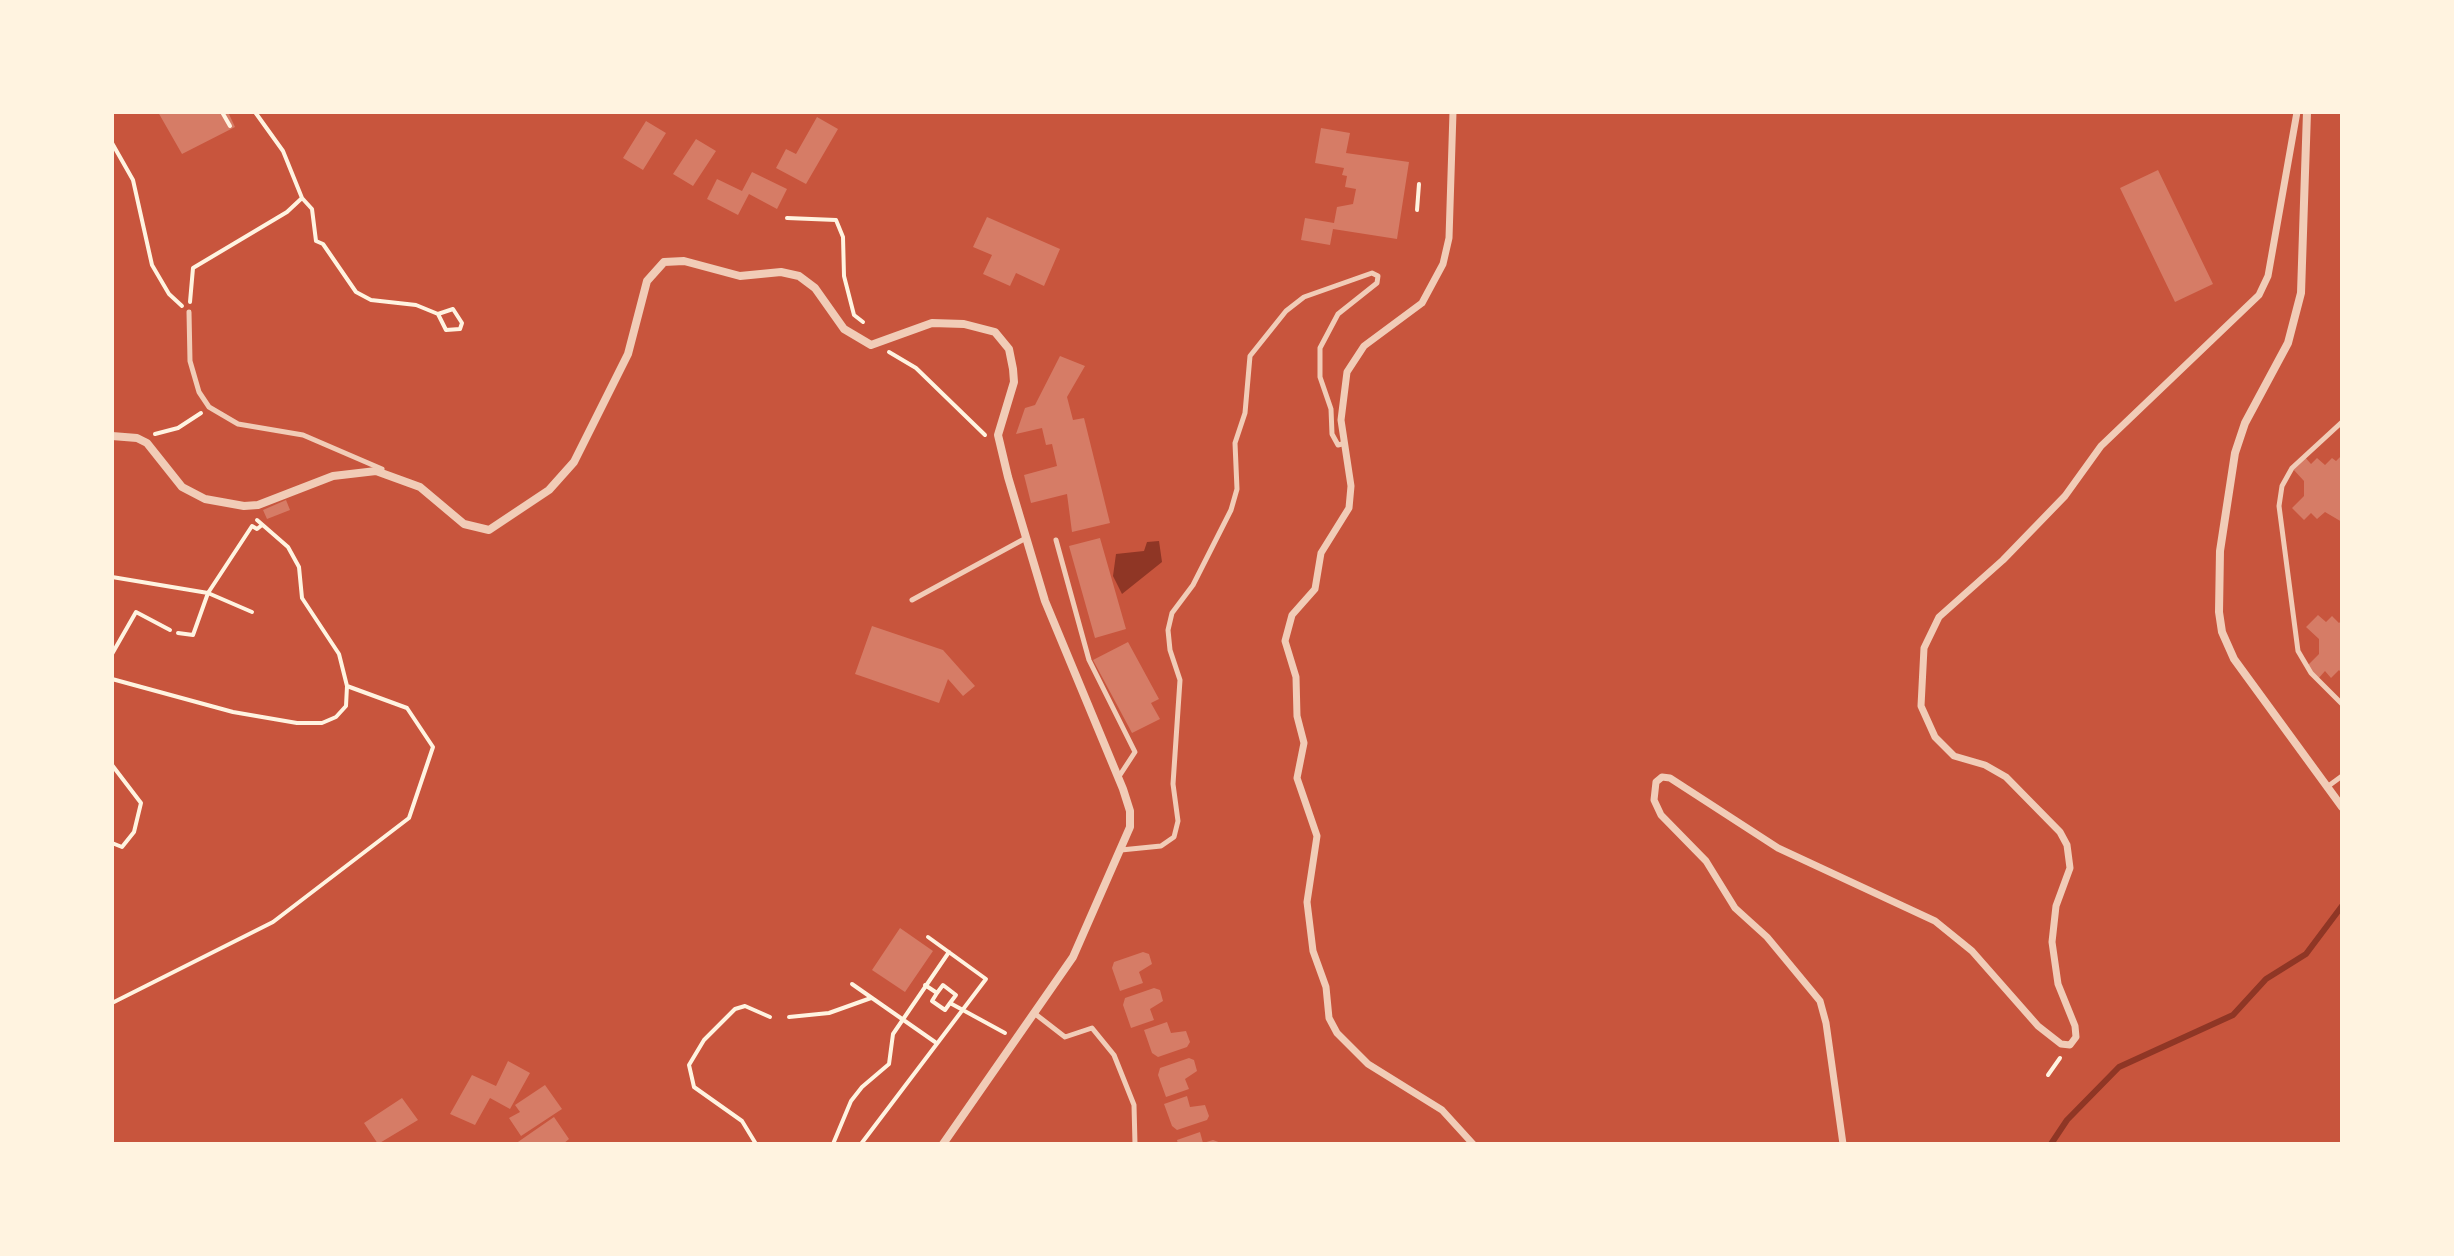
<!DOCTYPE html>
<style>
body{margin:0}
#map{position:relative;width:2454px;height:1256px;overflow:hidden;background:#c8553d;font-family:Poppins,sans-serif}
canvas{display:block}
.frame{position:absolute;inset:0;border:114px solid #fff3e0;pointer-events:none}
</style>
<div id="map">
<canvas width="2454" height="1256"></canvas>
<div class="frame"></div>
</div>
<script>
const context = document.querySelector('canvas').getContext('2d');
context.lineJoin = 'round';
function fillPath(path, color) { context.fillStyle = color; context.fill(path, 'evenodd'); }
const poly = rows => new Path2D(rows.map(r => 'M' + r).join(''));
function stroke(path, color, width, dash) { context.strokeStyle = color; context.lineWidth = width; context.lineCap = dash ? 'butt' : 'round'; context.setLineDash(dash || []); context.stroke(path); }
const water = poly([
 [1159,541,1162,562,1122,594,1113,576,1116,554,1144,551,1147,542]
]);
const stream = poly([
 [2051,1144,2067,1120,2119,1067,2233,1015,2266,979,2306,954,2342,906]
]);
const building = poly([
 [158,112,228,112,235,127,182,154],
 [817,117,838,129,806,184,776,168,786,149,796,154],
 [646,121,666,133,643,170,623,158],
 [1321,128,1350,133,1346,153,1409,162,1397,239,1333,229,1330,245,1301,240,1305,218,1334,223,1337,207,1353,204,1356,189,1345,187,1347,176,1342,175,1344,168,1315,163],
 [696,139,716,151,693,186,673,174],
 [2158,170,2213,284,2175,302,2120,188],
 [752,172,787,189,777,209,749,194,738,215,707,199,717,179,742,191],
 [987,217,1060,249,1044,286,1016,273,1010,286,983,274,992,255,973,247],
 [1060,356,1085,366,1067,397,1073,420,1084,418,1110,523,1072,532,1067,494,1031,503,1024,475,1057,466,1052,444,1046,445,1042,428,1016,434,1025,408,1035,405],
 [2342,455,2342,522,2325,512,2317,519,2311,513,2304,520,2292,508,2304,496,2304,481,2292,468,2304,456,2311,464,2317,458,2325,465,2332,458,2336,461],
 [286,500,290,510,267,519,263,510],
 [1100,538,1126,629,1095,638,1069,546],
 [2318,615,2326,622,2332,616,2339,623,2342,620,2342,674,2339,670,2331,678,2325,671,2318,679,2306,667,2319,654,2319,639,2306,627],
 [872,626,943,650,975,686,963,696,948,679,939,703,855,674],
 [1128,642,1159,699,1151,703,1160,719,1132,733,1093,660],
 [900,928,933,951,905,992,872,970],
 [1143,952,1149,954,1152,964,1139,972,1143,983,1120,991,1112,968,1114,962],
 [1154,988,1160,990,1163,1001,1150,1009,1154,1020,1131,1028,1123,1005,1125,998],
 [1167,1022,1171,1033,1186,1031,1190,1042,1187,1047,1158,1057,1152,1053,1144,1030],
 [1189,1058,1194,1060,1197,1071,1185,1079,1189,1089,1166,1097,1158,1075,1160,1068],
 [508,1061,530,1073,510,1109,490,1098,475,1125,450,1114,472,1075,496,1086],
 [545,1085,562,1109,521,1136,509,1118,520,1112,515,1105],
 [1187,1096,1190,1107,1205,1105,1209,1116,1207,1120,1177,1130,1172,1126,1164,1104],
 [402,1098,418,1120,378,1144,364,1123],
 [554,1117,569,1139,563,1144,515,1144],
 [1200,1132,1203,1143,1213,1140,1224,1144,1178,1144,1177,1140]
]);
const path = poly([
 [222,112,230,126],
 [112,143,133,180,152,265,169,294,182,306],
 [302,198,312,209,316,241,323,244,356,292,371,300,416,305,438,314,453,309,462,323,460,329,446,330,438,314],
 [1417,210,1419,184],
 [787,218,836,220,843,237,844,276,854,315,863,322],
 [190,302,193,268,287,212,302,198,283,151,255,112],
 [889,352,916,368,985,435],
 [155,434,178,428,201,413],
 [112,577,208,593,252,612],
 [178,633,193,635,208,593,252,526,257,529,262,525],
 [112,654,136,612,170,630],
 [112,679,233,712,297,723,322,723,336,717,346,706,347,686],
 [112,765,141,803,134,832,122,847,112,843],
 [852,984,935,1042],
 [925,985,937,993,932,1001,945,1010,950,1003,1005,1033],
 [937,993,943,985,956,995,950,1003],
 [112,1003,273,922,409,818,433,747,407,708,347,686,339,654,302,598,299,567,288,547,257,520],
 [789,1017,829,1013,871,998],
 [2048,1075,2060,1058],
 [756,1144,742,1121,694,1087,689,1065,704,1040,735,1009,745,1006,770,1017],
 [833,1144,851,1101,862,1087,889,1064,893,1034,949,952],
 [861,1144,986,979,928,937]
]);
const service = poly([
 [189,312,190,361,199,392,209,407,238,424,303,435,382,469],
 [2342,422,2292,468,2282,486,2279,506,2298,651,2311,673,2342,704],
 [1056,540,1089,660,1135,752,1118,778],
 [912,600,1026,538],
 [2327,787,2342,776],
 [1121,850,1161,846,1174,837,1178,821,1173,784,1180,680,1170,650,1168,630,1172,613,1193,585,1231,510,1237,489,1235,443,1245,413,1250,356,1286,311,1304,297,1372,273,1378,276,1377,283,1338,314,1320,348,1320,377,1331,409,1332,434,1338,445,1342,444],
 [1034,1013,1065,1037,1092,1028,1114,1055,1134,1105,1135,1144]
]);
const pedestrian = poly([
 [1453,112,1449,238,1443,264,1422,303,1364,346,1347,372,1341,420,1351,486,1349,508,1321,553,1315,589,1292,615,1285,641,1296,677,1297,716,1304,743,1297,778,1317,836,1307,902,1313,951,1326,987,1329,1018,1337,1033,1368,1064,1442,1110,1473,1144],
 [1843,1144,1826,1023,1820,1001,1767,937,1735,908,1706,861,1661,815,1654,800,1656,782,1662,777,1670,778,1778,848,1935,921,1972,951,2038,1026,2061,1044,2070,1045,2076,1037,2075,1026,2058,984,2052,942,2056,906,2070,868,2067,845,2060,832,2006,777,1985,765,1954,756,1935,737,1921,706,1924,648,1939,617,2003,560,2065,496,2101,446,2259,295,2268,276,2297,112]
]);
const minor = poly([
 [2307,112,2301,293,2288,343,2245,423,2235,453,2220,551,2219,612,2222,632,2234,659,2342,807],
 [112,436,137,438,147,443,182,487,205,499,244,506,258,505,333,476,376,471,420,487,464,524,489,530,549,490,574,462,628,354,647,281,664,262,684,261,740,276,781,272,799,276,815,288,844,329,871,345,932,323,964,324,995,332,1009,349,1013,369,1014,382,998,435,1008,477,1045,601,1123,789,1130,811,1130,827,1073,957,943,1144]
]);
fillPath(water, '#8f3625');
stroke(stream, '#8f3625', 6);
fillPath(building, '#d67c66');
stroke(path, '#fff3e0', 4);
stroke(service, '#f1ccb7', 5);
stroke(pedestrian, '#f1ccb7', 7);
stroke(minor, '#f1ccb7', 8);
</script>
